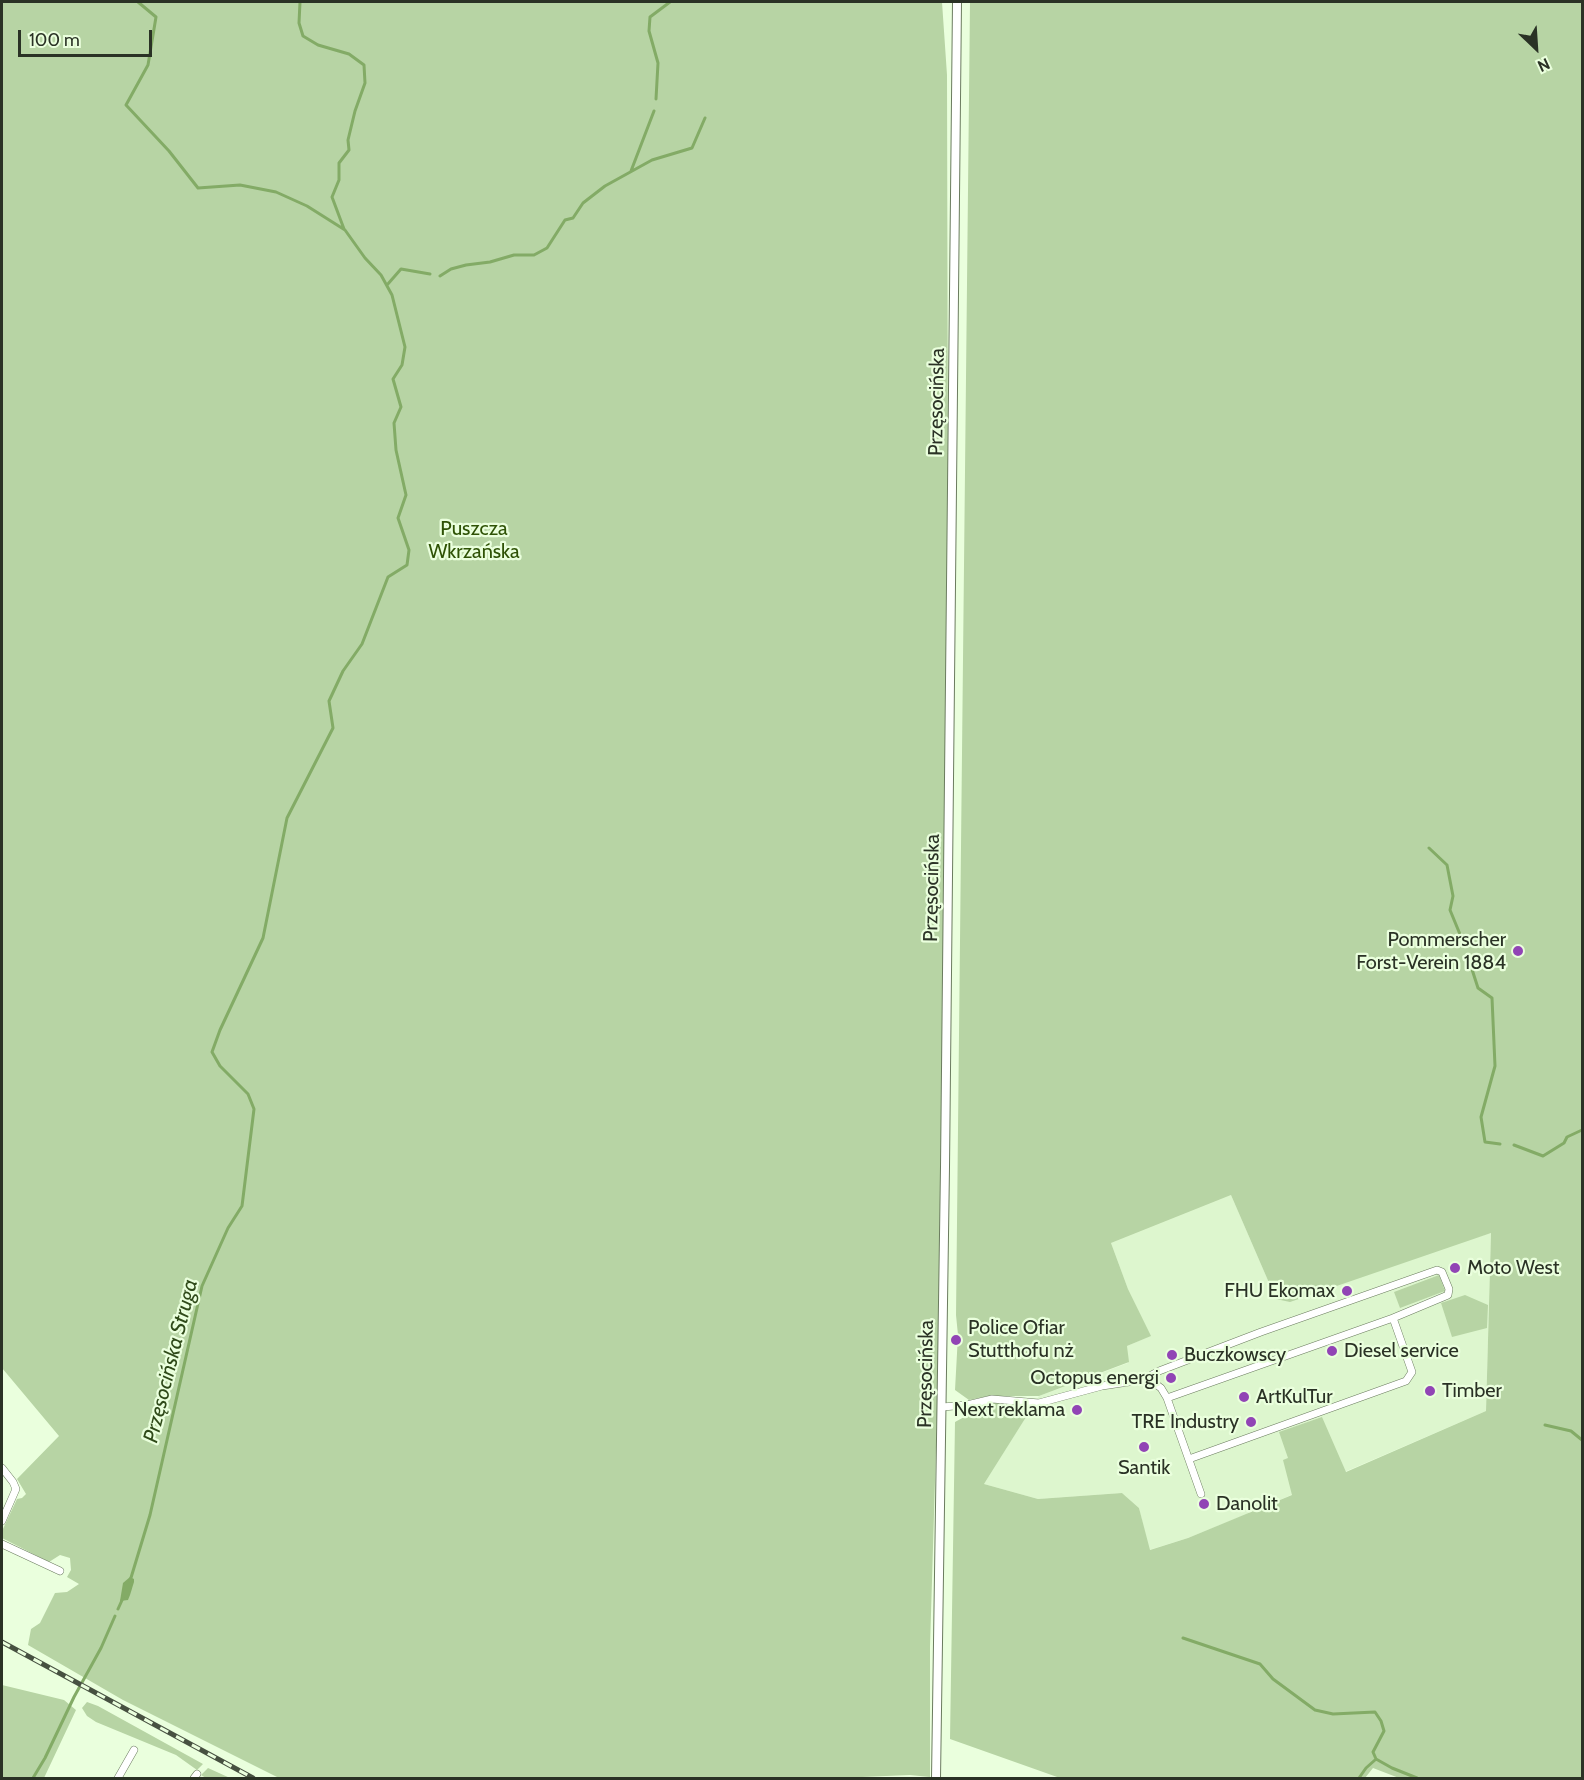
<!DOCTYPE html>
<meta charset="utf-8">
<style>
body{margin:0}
#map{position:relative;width:1584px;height:1780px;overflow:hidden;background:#eaffdd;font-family:Cabin,sans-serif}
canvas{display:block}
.frame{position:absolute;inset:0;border:3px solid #2a3225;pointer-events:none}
.north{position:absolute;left:1506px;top:18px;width:60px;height:60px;-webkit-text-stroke:4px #eaffdd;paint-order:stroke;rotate:155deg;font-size:16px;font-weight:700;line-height:24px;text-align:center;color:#2a3225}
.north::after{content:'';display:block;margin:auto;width:21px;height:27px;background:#2a3225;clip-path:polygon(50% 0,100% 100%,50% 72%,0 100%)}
.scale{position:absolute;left:18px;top:30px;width:134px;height:27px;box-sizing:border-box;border:3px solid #2a3225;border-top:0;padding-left:8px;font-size:18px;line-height:21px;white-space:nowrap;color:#2a3225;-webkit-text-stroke:4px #eaffdd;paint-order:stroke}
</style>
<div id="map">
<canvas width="1584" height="1780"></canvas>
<div class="frame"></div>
<div class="north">N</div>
<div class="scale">100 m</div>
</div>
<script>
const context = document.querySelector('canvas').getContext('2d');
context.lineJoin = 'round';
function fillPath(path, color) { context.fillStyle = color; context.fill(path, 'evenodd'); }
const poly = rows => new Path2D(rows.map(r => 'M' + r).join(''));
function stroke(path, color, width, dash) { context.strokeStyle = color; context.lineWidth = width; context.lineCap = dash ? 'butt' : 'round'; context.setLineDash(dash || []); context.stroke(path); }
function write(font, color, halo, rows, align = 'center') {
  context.font = font + ' Cabin,sans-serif'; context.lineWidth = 4.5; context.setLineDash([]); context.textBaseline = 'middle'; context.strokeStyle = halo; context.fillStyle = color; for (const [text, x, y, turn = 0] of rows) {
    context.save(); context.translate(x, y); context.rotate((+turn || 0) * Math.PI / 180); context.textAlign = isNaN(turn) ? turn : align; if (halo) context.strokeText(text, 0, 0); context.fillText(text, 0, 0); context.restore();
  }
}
const built = poly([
 [1231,1195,1276,1299,1491,1233,1486,1411,1247,1514,1188,1538,1149,1550,1139,1508,1122,1493,1038,1499,984,1484,1039,1396,1128,1363,1127,1346,1150,1336,1128,1289,1111,1243]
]);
const green = poly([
 [2,2,942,2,947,75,948,497,943,993,937,1414,930,1647,930,1777,910,1775,838,1778,279,1778,123,1700,28,1645,31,1629,40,1623,55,1593,67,1592,79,1584,67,1577,71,1570,70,1558,60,1555,49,1562,2,1538,2,1531,17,1499,22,1498,26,1494,17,1479,59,1436,2,1368],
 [970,2,1582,2,1582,1778,1399,1778,1373,1768,1365,1778,1060,1778,950,1739,955,1422,966,1416,967,1410,975,1406,994,1402,1033,1406,984,1484,1038,1499,1122,1493,1139,1508,1150,1550,1188,1538,1292,1495,1283,1460,1288,1458,1279,1432,1322,1417,1346,1472,1486,1411,1491,1233,1290,1302,1276,1299,1231,1195,1111,1243,1128,1289,1151,1336,1127,1346,1129,1362,1039,1396,988,1396,969,1400,955,1390,958,1335,956,1315],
 [1439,1275,1445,1291,1400,1308,1394,1292],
 [1465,1295,1488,1305,1487,1328,1452,1337,1441,1303],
 [2,1685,64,1700,76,1710,44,1778,2,1778],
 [87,1702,98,1706,203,1764,197,1770,176,1755,96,1722,87,1716,82,1708],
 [208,1768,230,1778,206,1778,201,1775]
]);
const water = poly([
 [130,1577,134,1579,134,1582,130,1595,128,1600,120,1601,123,1583]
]);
const stream = poly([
 [300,2,299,23,303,36,318,45,349,54,364,65,365,83,355,111,348,140,349,150,339,163,339,180,332,197,344,229],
 [656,99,658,63,649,31,650,17,670,2],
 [631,171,654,111],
 [440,276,451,269,466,265,490,262,514,255,534,255,547,248,565,220,573,218,583,203,605,186,652,160,692,148,705,118],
 [387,285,401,269,430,274],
 [1429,848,1447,865,1453,896,1450,910,1464,944],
 [1468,957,1478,988,1492,998,1495,1066,1481,1117,1485,1142,1500,1144],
 [1514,1145,1543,1156,1564,1143,1567,1137,1582,1130],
 [1545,1425,1571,1431,1582,1440],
 [130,1581,150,1515,202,1286,228,1228,242,1206,254,1109,248,1094,220,1066,212,1052,220,1030,263,938,287,818,333,728,329,701,343,671,362,644,388,577,407,565,409,550,398,518,406,495,396,450,394,423,401,407,393,379,402,365,405,347,392,295,381,275,365,258,345,230,307,206,276,192,240,185,198,188,169,151,126,105,148,65,156,17,138,2],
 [118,1609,123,1598],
 [1183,1638,1260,1664,1273,1679,1315,1710,1333,1714,1375,1712,1381,1721,1384,1731,1373,1752,1376,1759,1392,1768,1417,1778],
 [33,1778,45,1758,74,1697,101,1648,115,1616],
 [1359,1778,1366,1768,1375,1760]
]);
const minor = poly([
 [1142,1380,1159,1371,1261,1332,1437,1270,1442,1272,1449,1289,1448,1295,1393,1318,1167,1398],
 [942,1407,967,1405,992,1399,1039,1403,1102,1386,1142,1380,1154,1383,1161,1388,1167,1398,1201,1494],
 [1189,1459,1406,1381,1412,1372,1393,1318],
 [2,1468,13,1482,16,1489,2,1521],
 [2,1544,60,1571],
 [118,1778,134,1750],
 [194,1778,197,1774]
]);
const tertiary = poly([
 [936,1778,945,1167,957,2]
]);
const rail = poly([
 [2,1642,253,1778]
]);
const markers = [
 [1518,951,6,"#9144b5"],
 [1455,1268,6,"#9144b5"],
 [1347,1291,6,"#9144b5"],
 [956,1340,6,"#9144b5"],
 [1332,1351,6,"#9144b5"],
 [1172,1355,6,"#9144b5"],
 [1171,1378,6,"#9144b5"],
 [1430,1391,6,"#9144b5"],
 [1244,1397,6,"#9144b5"],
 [1077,1410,6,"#9144b5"],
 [1251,1422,6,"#9144b5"],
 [1144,1447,6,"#9144b5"],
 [1204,1504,6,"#9144b5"]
];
const streetNames = [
 ["Przęsocińska",937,402,-89],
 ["Przęsocińska",932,888,-89],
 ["Przęsocińska",926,1374,-89]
];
const parkNames = [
 ["Puszcza",474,529],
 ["Wkrzańska",474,552]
];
const poiNames = [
 ["Pommerscher",1506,940,"right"],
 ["Forst-Verein 1884",1506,963,"right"],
 ["Moto West",1467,1268],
 ["FHU Ekomax",1335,1291,"right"],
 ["Police Ofiar",968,1328],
 ["Stutthofu nż",968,1351],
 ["Diesel service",1344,1351],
 ["Buczkowscy",1184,1355],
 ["Octopus energi",1159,1378,"right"],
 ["Timber",1442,1391],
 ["ArtKulTur",1256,1397],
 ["Next reklama",1065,1410,"right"],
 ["TRE Industry",1239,1422,"right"],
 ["Santik",1144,1468,"center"],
 ["Danolit",1216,1504]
];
const waterNames = [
 ["Przęsocińska Struga",171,1361,-76]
];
fillPath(built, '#ddf6ce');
fillPath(green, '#b7d4a4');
fillPath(water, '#83ab66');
stroke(stream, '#83ab66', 3);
stroke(minor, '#6b7c5f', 8);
stroke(tertiary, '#6b7c5f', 10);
stroke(minor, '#fff', 7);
stroke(tertiary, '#fff', 8);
stroke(rail, '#475141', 5);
stroke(rail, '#eaffdd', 3, [9]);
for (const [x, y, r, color] of markers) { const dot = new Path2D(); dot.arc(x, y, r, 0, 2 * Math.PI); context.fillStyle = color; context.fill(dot); stroke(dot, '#eaffdd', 2); }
write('20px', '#2a3225', '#eaffdd', streetNames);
write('20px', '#2e5205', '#eaffdd', parkNames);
write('20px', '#2a3225', '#eaffdd', poiNames, 'left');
write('italic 21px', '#2f4a19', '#eaffdd', waterNames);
</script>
